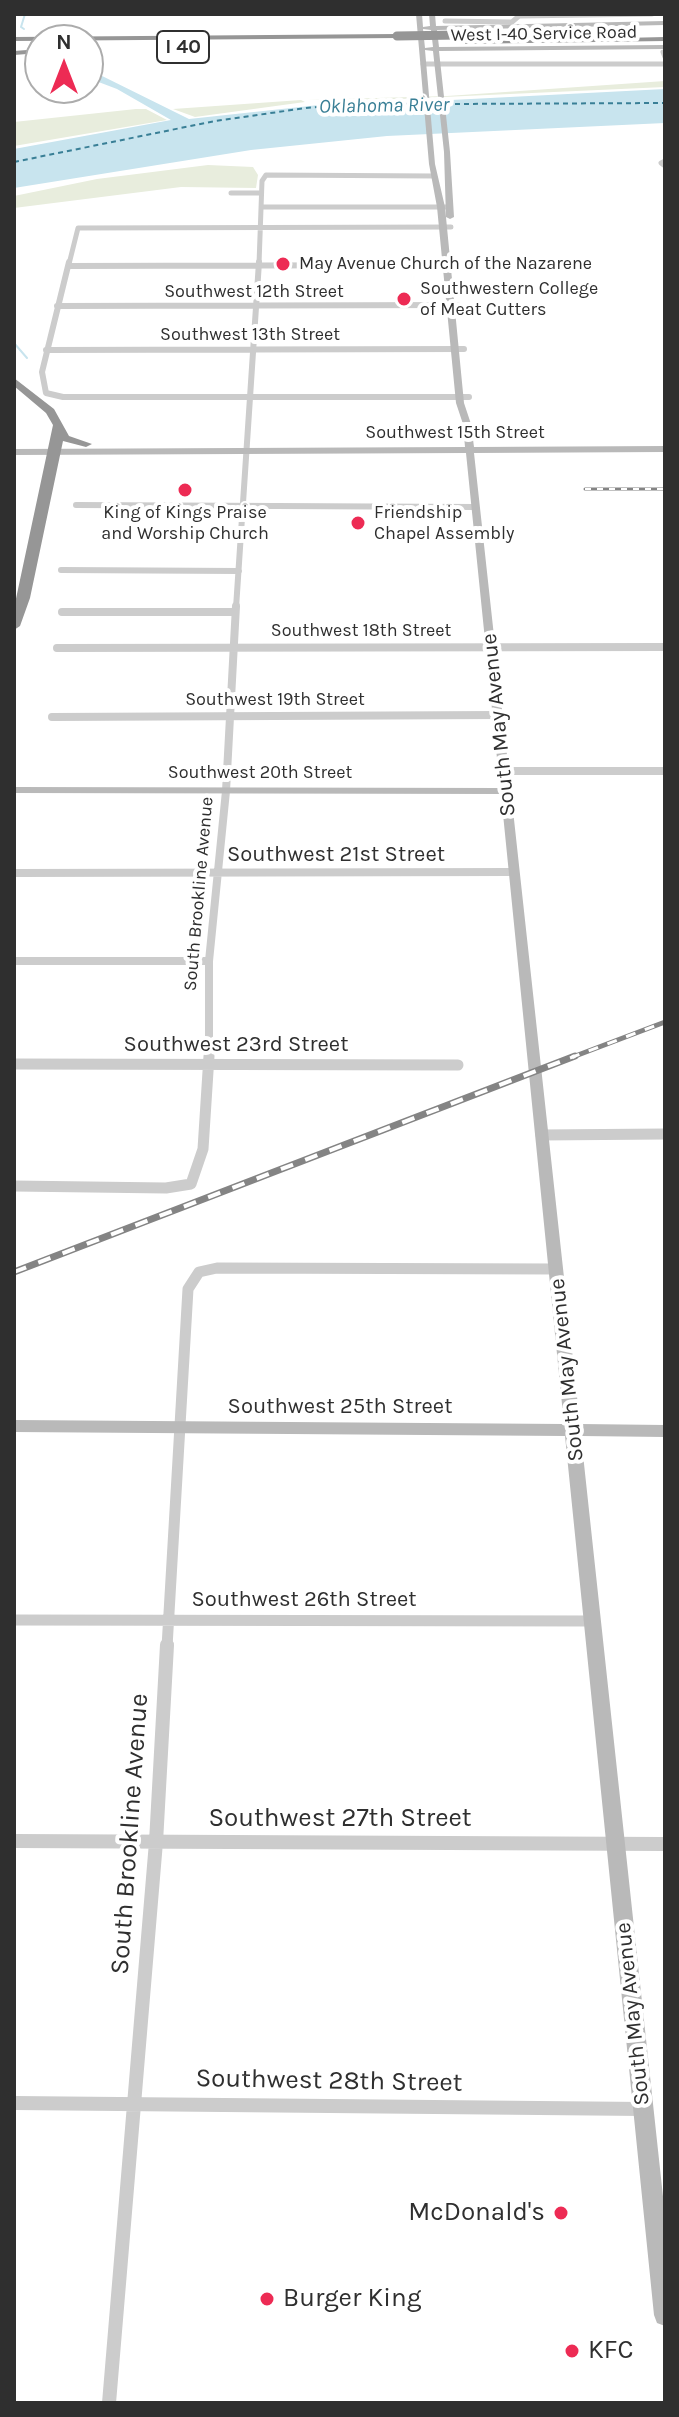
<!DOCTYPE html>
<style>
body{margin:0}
#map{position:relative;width:679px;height:2417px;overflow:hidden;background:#fff;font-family:Karla,sans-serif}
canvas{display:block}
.frame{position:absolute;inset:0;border:16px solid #2f2f2f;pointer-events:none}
.north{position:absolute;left:24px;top:24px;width:80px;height:80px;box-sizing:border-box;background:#fff;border:2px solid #acacac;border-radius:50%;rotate:0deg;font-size:22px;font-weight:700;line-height:32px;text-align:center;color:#2f2f2f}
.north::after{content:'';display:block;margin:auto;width:28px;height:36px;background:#ed2b54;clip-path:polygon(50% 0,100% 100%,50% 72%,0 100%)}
</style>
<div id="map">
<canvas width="679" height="2417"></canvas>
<div class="frame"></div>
<div class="north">N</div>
</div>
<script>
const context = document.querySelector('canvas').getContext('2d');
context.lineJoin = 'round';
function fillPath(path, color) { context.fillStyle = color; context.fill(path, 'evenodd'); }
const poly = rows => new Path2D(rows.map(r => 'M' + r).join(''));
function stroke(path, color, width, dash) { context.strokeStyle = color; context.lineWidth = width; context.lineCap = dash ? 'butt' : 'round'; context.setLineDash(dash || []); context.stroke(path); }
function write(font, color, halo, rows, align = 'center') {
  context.font = font + ' Karla,sans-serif'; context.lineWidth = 8; context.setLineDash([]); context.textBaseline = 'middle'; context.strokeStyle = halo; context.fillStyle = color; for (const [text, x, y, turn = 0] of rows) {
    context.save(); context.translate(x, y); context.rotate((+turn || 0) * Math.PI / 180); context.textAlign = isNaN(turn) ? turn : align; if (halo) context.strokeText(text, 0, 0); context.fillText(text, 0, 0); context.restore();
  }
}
const green = poly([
 [665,81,665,87,399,99,307,100,447,96],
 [301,100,305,102,195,117,173,109],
 [136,109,146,109,167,120,14,146,14,122],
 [208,165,253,167,258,175,256,188,181,187,14,208,14,196,97,179]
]);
const water = poly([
 [88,69,189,119,356,101,393,103,665,89,665,123,387,136,251,150,14,188,14,149,171,120,117,89,88,78]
]);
const stream = poly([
 [24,29,21,27,25,14],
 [14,343,27,358]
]);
const ferry = poly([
 [446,104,665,103],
 [14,162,215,121,306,108,350,104,424,104]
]);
const streetFar4 = poly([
 [445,21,512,22,519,16,652,14],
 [663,52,665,57],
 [423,64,665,64],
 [665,161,661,163,665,166],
 [231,193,260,193],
 [261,207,449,207],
 [69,264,78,228,451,227],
 [259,264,262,181,266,175,434,176]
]);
const streetFar3 = poly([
 [69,262,42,372,46,393,63,397,469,397],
 [68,266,455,265],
 [57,306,459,305],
 [46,350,464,349],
 [76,505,475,507],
 [61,570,239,571],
 [236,608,259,262]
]);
const streetFar2 = poly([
 [62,612,235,612],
 [57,648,665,647],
 [52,717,498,715],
 [504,771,665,771],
 [14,873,514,872],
 [14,961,209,961],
 [209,1058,209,961,226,791,236,606]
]);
const streetFar1 = poly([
 [14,1064,458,1065],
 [541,1135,665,1134],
 [14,1186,166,1188,191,1184,203,1149,209,1056],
 [14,1620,594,1621],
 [167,1647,188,1289,199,1272,217,1268,556,1269]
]);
const street = poly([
 [14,1841,665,1844],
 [14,2103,644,2109],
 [109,2403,156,1842,167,1645]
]);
const secondary = poly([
 [416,14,422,14,423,27,430,26,429,14,435,14,436,26,665,21,665,25,437,30,439,47,665,45,665,49,439,51,450,152,454,217,450,219,446,217,444,152,433,51,425,50,435,164,445,207,464,403,471,424,474,447,665,446,665,452,474,453,580,1424,665,1425,665,1437,581,1436,665,2215,665,2326,657,2323,654,2315,565,1436,14,1432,14,1420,564,1424,501,794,14,793,14,787,500,788,466,453,14,455,14,449,465,447,463,424,456,403,437,207,429,164,416,14],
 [423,29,431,30,433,47,425,48,423,29]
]);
const highway = poly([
 [397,34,400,38,14,41,14,37,397,34],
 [665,37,665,41,458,44,454,42,665,37],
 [40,49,40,53,14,55,14,51,40,49],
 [14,378,54,409,69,436,92,444,86,447,63,441,30,598,20,626,14,630,14,608,53,425,46,413,14,386,14,378]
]);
const railFar2 = poly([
 [585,489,665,489]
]);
const railFar1 = poly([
 [570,1058,665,1022]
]);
const rail = poly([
 [14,1272,575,1056]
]);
const highwayBridge = poly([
 [397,36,458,35]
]);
const markers = [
 [283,264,8,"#ed2b54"],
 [404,299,8,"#ed2b54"],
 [185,490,8,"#ed2b54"],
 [358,523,8,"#ed2b54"],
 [561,2213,8,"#ed2b54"],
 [267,2299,8,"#ed2b54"],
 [572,2351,8,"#ed2b54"]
];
const farStreetnames = [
 ["West I-40 Service Road",544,34,-1],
 ["Southwest 12th Street",254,292],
 ["Southwest 13th Street",250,335],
 ["Southwest 15th Street",455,433],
 ["Southwest 18th Street",361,631],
 ["Southwest 19th Street",275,700],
 ["Southwest 20th Street",260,773],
 ["South Brookline Avenue",199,894,-85]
];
const farPoinames = [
 ["May Avenue Church of the Nazarene",299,264],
 ["Southwestern College",420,289],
 ["of Meat Cutters",420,310],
 ["King of Kings Praise",185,513,"center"],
 ["and Worship Church",185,534,"center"],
 ["Friendship",374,513],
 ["Chapel Assembly",374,534]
];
const shields = [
 [183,47,52]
];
const shieldNames = [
 ["I 40",183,47]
];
const farWaternames = [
 ["Oklahoma River",384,106,-1]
];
const streetNames = [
 ["South May Avenue",499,725,-96],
 ["Southwest 21st Street",336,855],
 ["Southwest 23rd Street",236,1045],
 ["South May Avenue",567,1370,-96],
 ["Southwest 25th Street",340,1407],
 ["Southwest 26th Street",304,1600],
 ["South May Avenue",633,2014,-96]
];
const nearStreetnames = [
 ["Southwest 27th Street",340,1819],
 ["South Brookline Avenue",130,1834,-86],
 ["Southwest 28th Street",329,2081,1]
];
const nearPoinames = [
 ["McDonald's",545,2213,"right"],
 ["Burger King",283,2299],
 ["KFC",588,2351]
];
fillPath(green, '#e8eddd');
fillPath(water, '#c8e4ee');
stroke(stream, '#c8e4ee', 2);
stroke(ferry, '#397f96', 2, [5, 4]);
stroke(streetFar4, '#ccc', 5);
stroke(streetFar3, '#ccc', 6);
stroke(streetFar2, '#ccc', 8);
stroke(streetFar1, '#ccc', 11);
stroke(street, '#ccc', 14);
fillPath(secondary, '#b9b9b9');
fillPath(highway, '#969696');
stroke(railFar2, '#848484', 3);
stroke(railFar1, '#848484', 5);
stroke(rail, '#848484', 7);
stroke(railFar2, '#fff', 2, [6]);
stroke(railFar1, '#fff', 3, [10]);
stroke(rail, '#fff', 4, [13]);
stroke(highwayBridge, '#969696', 9);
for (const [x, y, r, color] of markers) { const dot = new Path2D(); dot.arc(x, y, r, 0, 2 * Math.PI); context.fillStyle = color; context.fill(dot); stroke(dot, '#fff', 3); }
write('18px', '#2f2f2f', '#fff', farStreetnames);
write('18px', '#2f2f2f', '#fff', farPoinames, 'left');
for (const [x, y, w] of shields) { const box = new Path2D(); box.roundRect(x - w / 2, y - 16, w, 32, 6); context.fillStyle = '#fff'; context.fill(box); stroke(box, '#2f2f2f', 2); }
write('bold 20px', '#2f2f2f', null, shieldNames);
write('italic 20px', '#397f96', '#fff', farWaternames);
write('22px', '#2f2f2f', '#fff', streetNames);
write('26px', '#2f2f2f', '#fff', nearStreetnames);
write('26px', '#2f2f2f', '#fff', nearPoinames, 'left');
</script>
